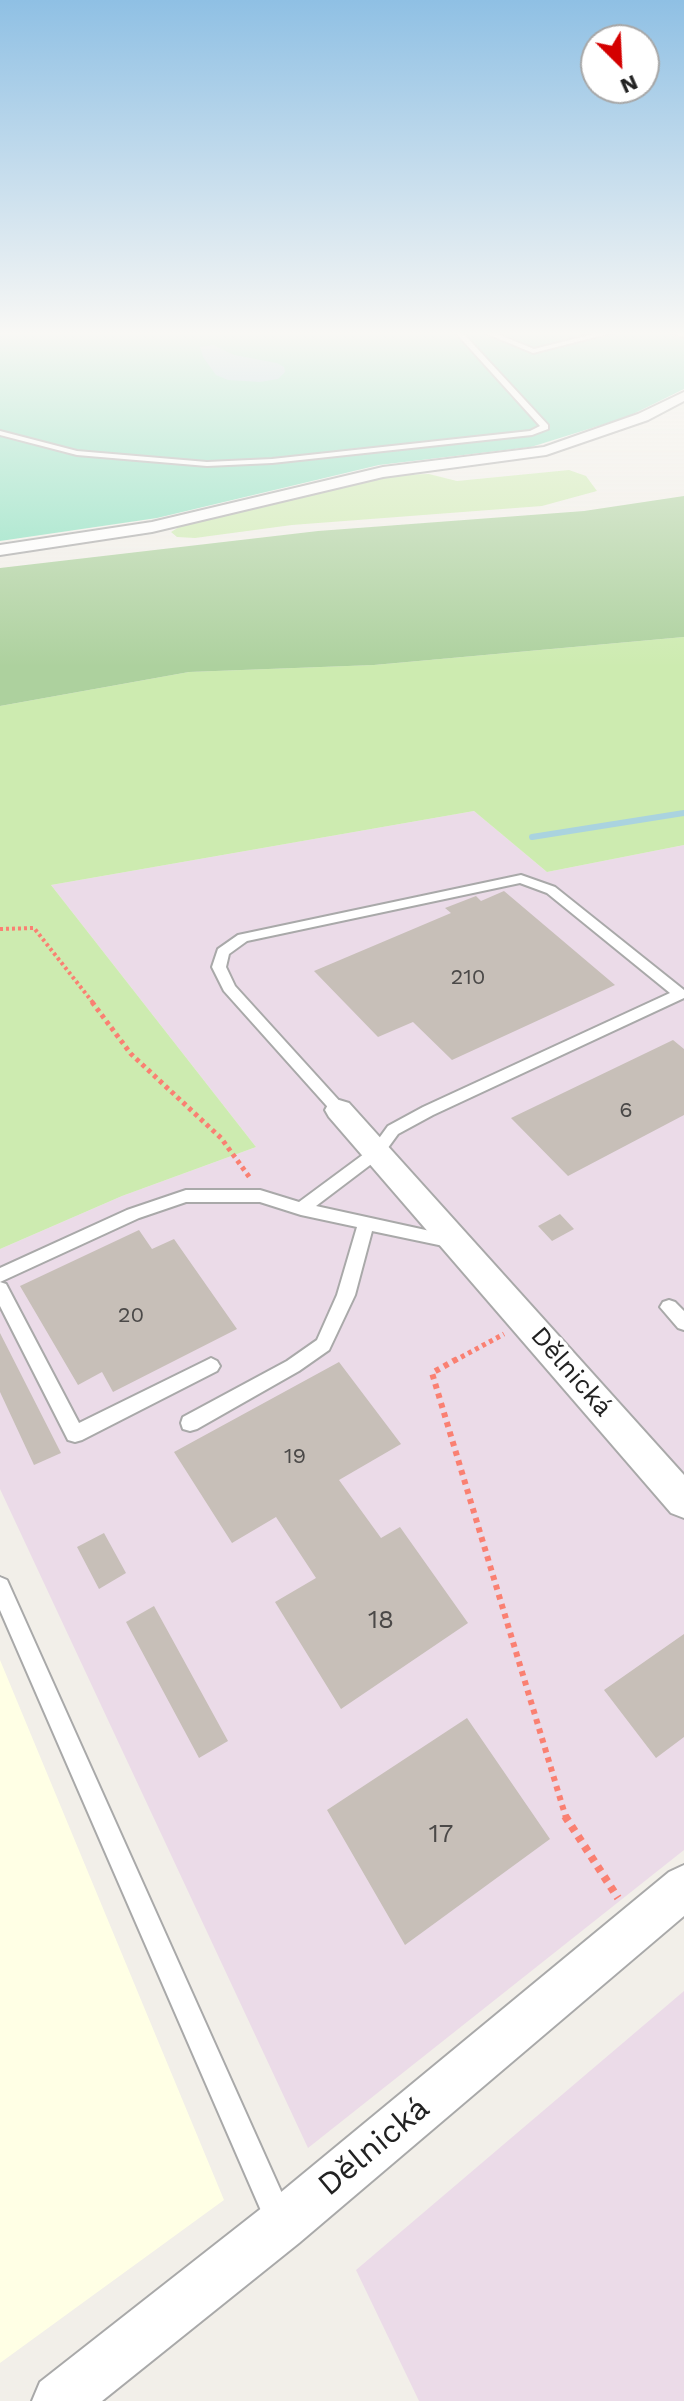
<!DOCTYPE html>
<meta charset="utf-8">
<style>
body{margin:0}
#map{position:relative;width:684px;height:2401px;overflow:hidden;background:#f2efe9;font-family:"Work Sans",sans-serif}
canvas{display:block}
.north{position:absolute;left:580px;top:24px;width:80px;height:80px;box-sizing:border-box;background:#fff;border:2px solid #a7a7a7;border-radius:50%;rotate:156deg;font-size:22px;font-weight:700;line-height:32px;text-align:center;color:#222}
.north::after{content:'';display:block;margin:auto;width:28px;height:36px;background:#d40000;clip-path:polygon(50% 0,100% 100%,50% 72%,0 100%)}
</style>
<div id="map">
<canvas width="684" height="2401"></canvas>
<div class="north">N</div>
</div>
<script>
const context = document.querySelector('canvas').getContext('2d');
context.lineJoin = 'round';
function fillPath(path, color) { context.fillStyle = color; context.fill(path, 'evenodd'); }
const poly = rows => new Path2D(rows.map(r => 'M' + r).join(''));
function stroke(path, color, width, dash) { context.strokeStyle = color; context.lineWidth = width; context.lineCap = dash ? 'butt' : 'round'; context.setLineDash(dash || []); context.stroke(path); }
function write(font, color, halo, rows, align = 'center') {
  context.font = font + ' "Work Sans",sans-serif'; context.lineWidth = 7; context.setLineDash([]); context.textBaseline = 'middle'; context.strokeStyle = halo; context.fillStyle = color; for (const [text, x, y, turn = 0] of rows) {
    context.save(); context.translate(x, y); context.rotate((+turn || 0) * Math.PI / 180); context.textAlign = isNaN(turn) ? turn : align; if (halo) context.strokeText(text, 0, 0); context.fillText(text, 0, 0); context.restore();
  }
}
const industrial = poly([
 [474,811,547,872,684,845,684,1850,308,2148,0,1489,0,1249,122,1196,256,1147,51,885],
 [684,1991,684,2401,419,2401,356,2270]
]);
const education = poly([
 [0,1660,224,2200,0,2363]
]);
const grass = poly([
 [569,470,586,476,597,491,542,506,292,525,195,538,177,537,171,532,184,524,392,475,429,474,457,481],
 [684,637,684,845,547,872,474,811,51,885,256,1147,122,1196,0,1249,0,706,189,672,374,665]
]);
const forest = poly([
 [684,496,684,637,374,665,189,672,0,706,0,568,318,531,584,511]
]);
const pitch = poly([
 [0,331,684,331,684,389,627,417,531,447,379,465,157,518,0,541]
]);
const water = poly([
 [213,345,234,355,277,363,284,367,285,372,278,379,260,382,228,380,216,375,203,357,200,347]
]);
const stream = poly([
 [532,837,684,813]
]);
const building = poly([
 [504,891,615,985,452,1060,413,1022,378,1037,314,971,451,913,445,908,476,896,481,901],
 [673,1040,684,1049,684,1115,568,1176,511,1118],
 [560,1214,574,1229,552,1241,538,1226],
 [139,1230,152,1249,174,1239,237,1329,113,1392,102,1372,78,1385,20,1286],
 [0,1333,61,1453,34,1465,0,1392],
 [339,1362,401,1444,339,1480,381,1538,400,1527,468,1623,341,1709,275,1602,316,1578,276,1517,232,1543,174,1452],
 [104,1533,126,1573,99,1589,77,1547],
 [154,1606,228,1741,199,1758,126,1622],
 [684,1634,684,1737,656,1758,604,1690],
 [467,1718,550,1839,405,1945,327,1810]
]);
const pathFar3 = poly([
 [0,929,34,928,94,1004]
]);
const pathFar2 = poly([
 [92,1002,131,1054,221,1138,250,1178],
 [454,1361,504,1334]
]);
const pathFar1 = poly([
 [457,1359,432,1373,566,1818]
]);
const path = poly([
 [565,1816,618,1898]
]);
const lane = poly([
 [454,331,461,331,548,425,548,429,532,435,272,463,207,466,77,455,0,435,0,431,77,451,207,462,272,459,530,431,540,426,454,331],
 [480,331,490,331,534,349,606,331,619,331,533,353,480,331],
 [669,331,684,333,684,337,670,332,669,331],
 [521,875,555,887,684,990,684,998,433,1115,398,1134,382,1156,316,1206,453,1236,459,1237,461,1242,459,1247,453,1248,372,1231,355,1295,329,1350,299,1371,197,1429,190,1431,183,1429,181,1423,183,1417,287,1361,317,1340,337,1295,357,1227,301,1215,260,1202,186,1202,139,1218,0,1282,0,1268,127,1210,186,1190,260,1190,299,1202,372,1148,388,1126,423,1107,670,993,547,893,520,883,247,941,229,954,226,967,235,986,344,1106,347,1110,344,1114,339,1115,334,1114,224,991,212,967,218,949,238,935,521,875],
 [0,1282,6,1284,79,1423,205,1361,211,1358,217,1361,220,1366,217,1371,82,1440,75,1442,68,1440,0,1306,0,1282],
 [669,1300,675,1302,684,1311,684,1330,678,1328,660,1307,663,1302,669,1300],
 [0,1577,7,1580,289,2209,292,2219,289,2229,279,2232,269,2229,0,1610,0,1577]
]);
const street = poly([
 [684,392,684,401,648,420,546,455,383,477,152,532,0,555,0,545,152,522,383,467,544,447,638,414,684,392],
 [339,1100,349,1103,684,1475,684,1518,671,1513,329,1117,325,1110,329,1103,339,1100],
 [684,1865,684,1916,299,2243,102,2401,32,2401,40,2382,263,2207,669,1872,684,1865]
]);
const numberNames = [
 ["210",468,978],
 ["6",626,1111],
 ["20",131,1316],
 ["19",295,1457]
];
const streetNames = [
 ["Dělnická",571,1372,49]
];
const nearNumbernames = [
 ["18",381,1620],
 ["17",441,1834]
];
const nearStreetnames = [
 ["Dělnická",374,2147,-40]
];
fillPath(industrial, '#ebdbe8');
fillPath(education, '#ffffe5');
fillPath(grass, '#cdebb0');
fillPath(forest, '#add19e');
fillPath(pitch, '#88e0be');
fillPath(water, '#aad3df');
stroke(stream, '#aad3df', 6);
fillPath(building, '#c7bfb8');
stroke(lane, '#a9a9a9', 4);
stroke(street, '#a9a9a9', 4);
stroke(pathFar3, '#fa8072', 4, [3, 3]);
stroke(pathFar2, '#fa8072', 5, [4, 4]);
stroke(pathFar1, '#fa8072', 6, [5, 5]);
stroke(path, '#fa8072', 8, [6, 6]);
fillPath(lane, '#fff');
fillPath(street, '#fff');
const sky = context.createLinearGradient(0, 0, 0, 667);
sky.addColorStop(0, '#8fc0e4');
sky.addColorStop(0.5, '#f9f8f5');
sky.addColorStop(1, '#f9f8f500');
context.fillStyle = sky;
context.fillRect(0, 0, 684, 667);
write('22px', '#4b4948', null, numberNames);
write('26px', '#222', '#fff', streetNames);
write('26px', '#4b4948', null, nearNumbernames);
write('32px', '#222', '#fff', nearStreetnames);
</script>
